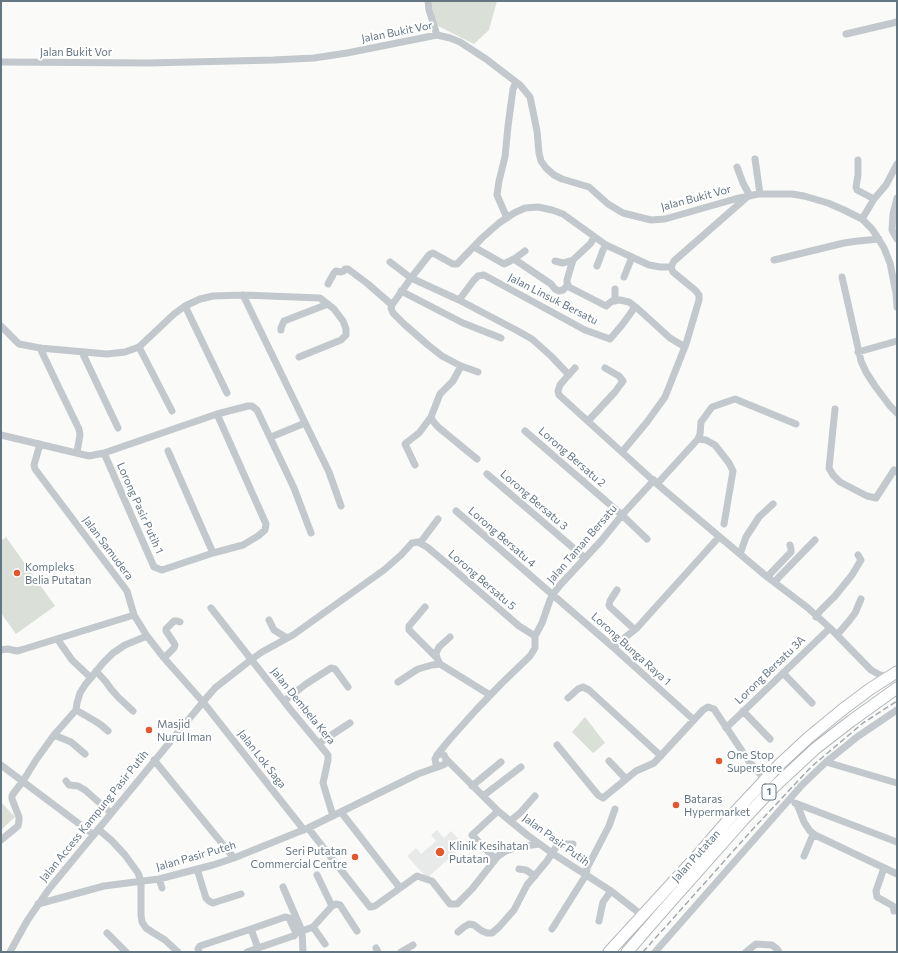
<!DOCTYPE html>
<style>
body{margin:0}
#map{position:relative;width:898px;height:953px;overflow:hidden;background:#fafaf8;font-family:Commissioner,sans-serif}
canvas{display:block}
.frame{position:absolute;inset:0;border:2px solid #657683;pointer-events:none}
</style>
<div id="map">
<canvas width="898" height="953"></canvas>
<div class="frame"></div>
</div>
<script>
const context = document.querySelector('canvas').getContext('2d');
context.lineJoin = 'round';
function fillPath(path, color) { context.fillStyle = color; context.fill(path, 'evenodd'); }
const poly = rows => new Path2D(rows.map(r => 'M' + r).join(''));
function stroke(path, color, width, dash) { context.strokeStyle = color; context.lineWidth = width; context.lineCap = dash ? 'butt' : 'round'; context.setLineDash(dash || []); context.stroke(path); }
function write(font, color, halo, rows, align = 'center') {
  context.font = font + ' Commissioner,sans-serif'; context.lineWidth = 4; context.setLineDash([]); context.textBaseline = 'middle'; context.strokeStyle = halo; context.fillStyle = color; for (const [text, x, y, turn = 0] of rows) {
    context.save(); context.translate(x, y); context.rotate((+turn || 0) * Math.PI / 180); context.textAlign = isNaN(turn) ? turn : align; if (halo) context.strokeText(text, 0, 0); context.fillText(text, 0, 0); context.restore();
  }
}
const built = poly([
 [437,830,444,838,451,831,464,845,427,878,407,856,416,848,421,854,436,841,431,835]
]);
const green = poly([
 [432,1,497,1,489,30,474,44,436,25,431,2],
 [6,537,55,606,16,634,1,613,1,541],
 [585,717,605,743,593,753,572,732],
 [1,802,15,817,1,830]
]);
const minor = poly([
 [428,1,429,10,437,35],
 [846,34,897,22],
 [1,62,148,63,274,60,314,58,347,53,437,35,450,38,460,42,486,59,520,85,530,97,537,131,539,153,541,161,546,168,554,175,562,179,589,187,608,204,623,213,651,220,665,219,735,199,758,194,792,194,804,196,828,203,844,210,862,219,872,229,876,235,884,248,890,263,896,293,897,307],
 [755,159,760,194],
 [858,160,858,175,856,187,857,190,874,199],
 [737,167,743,183,750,196],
 [897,198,893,214,892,230,897,239],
 [507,218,497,195,499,181,505,157,508,126,513,89,516,82],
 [862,219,874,199,886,185,897,164],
 [594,237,591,243,573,260,567,280,567,283,569,287,606,306,612,301,620,300,629,302,637,308,670,338,685,347],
 [474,247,504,264,514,259,525,251],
 [514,259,551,284,555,289,559,291,563,290,568,285],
 [774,260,844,243,858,241,879,239],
 [555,261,563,263,573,260],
 [390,262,411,278,459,300,516,330,532,339,551,356,569,375],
 [597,266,603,250,606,245],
 [624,277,632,257],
 [842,277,861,361,866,372,875,386,890,406,897,413],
 [328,284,334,273,336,271,341,272,344,271,345,269,348,269,368,284,392,305],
 [615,289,615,301],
 [401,291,463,323,501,338],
 [243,295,329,472,341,506],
 [459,300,474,280,478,276,484,275,585,330,610,339,622,325,635,307],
 [185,306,227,393],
 [1,326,19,344,40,348,107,354,125,352,139,347,174,314,185,306,200,299,213,296,243,295,320,298,334,309,343,321,346,329,346,335,341,340,299,357],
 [281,330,281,328,284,321,328,304],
 [139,347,172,411],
 [40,348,60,390,79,429,80,435,77,452],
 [82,352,118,428],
 [858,352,897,341],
 [575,368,565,379,560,385,558,391,559,395,657,484,766,576,808,608,830,628,871,670,880,675,889,676],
 [478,372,461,366,442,356,428,345,404,324,393,313,391,308,392,305,411,278,429,255,433,253,453,264,457,264,482,238,499,223,514,213,525,208,538,207,552,210,563,214,606,245,649,265,660,267,671,267],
 [835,409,829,468,833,475,840,482,867,496,876,498,894,470,897,472],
 [431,417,433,421,438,427,477,459],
 [588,421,615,392,623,381,619,376,605,368],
 [525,431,622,515,647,539],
 [1,435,89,456,104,453,217,414,248,406,252,406,257,410,294,488,311,533],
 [271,437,305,423],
 [698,439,706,440,715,445,729,463,733,471,724,524],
 [40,444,34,465,35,469,127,591,134,615,147,636,164,658,203,702,304,830],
 [168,451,213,553],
 [622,452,647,422,665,397,686,344,699,300,699,295,695,290,673,272,671,267,674,261,747,197],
 [104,453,154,567,162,570,213,553,243,545,258,536,265,530,266,524,217,414],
 [415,465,405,444,406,443,419,433,431,417,440,394,453,381,461,366],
 [487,474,585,558],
 [657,484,698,439,700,434,701,422,712,407,735,399,796,424],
 [456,511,613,647,694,720],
 [420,543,438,519],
 [740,554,746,537,759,517,773,504],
 [769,578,770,574,791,552,791,549,790,545],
 [775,582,779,577,815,540],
 [617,590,610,601,609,605,610,607,634,629],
 [425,607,409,626,409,630,437,658],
 [211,608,290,709,328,755,328,760,323,783,333,816],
 [816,617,820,611,835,596,852,575,861,560,858,555],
 [269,620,274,630,287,638],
 [837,635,849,621,855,613,861,599],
 [450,637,439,647,436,653,437,658,440,664,490,695],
 [58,640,72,660,91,678],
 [613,647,637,628,645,619,719,537],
 [1,650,8,649,17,651,21,650,134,615],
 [164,658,174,648,175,645,174,643,166,631,166,629,174,621,177,621,180,622],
 [96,671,106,682,111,689,118,697,133,711],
 [783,673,812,703],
 [398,682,418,669,432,665,440,664],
 [568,698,578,689,583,687,589,690,661,756],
 [284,701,306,684,331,668,335,669,348,687],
 [76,710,95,721,101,725,108,731],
 [743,711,770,739],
 [726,728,830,628],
 [54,735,71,742,85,754],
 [319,743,350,723],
 [557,745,598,795,603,798,636,771,654,763,703,710,708,707,714,709,750,763,765,779],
 [437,755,450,739,476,710,501,684,530,656,535,648,535,636,542,623,550,600,553,594,561,584,601,541,622,515,654,480],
 [446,759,498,811,526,834,552,853,611,891,643,916],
 [154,760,234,858],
 [609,761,626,779],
 [826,762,897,783],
 [1,765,94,835],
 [66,781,69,785,78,786,85,790,111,813],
 [472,786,501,762],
 [483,796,521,767],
 [795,803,897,842],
 [797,804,804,822,810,831,815,835,897,874],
 [341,812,400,888],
 [510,821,520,813,535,796],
 [308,828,370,907,375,906,417,876,432,881,450,904,457,904,472,889,498,856,506,851,518,847,539,844],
 [98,829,111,840,125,855,138,873,141,881,141,915,142,922,146,928,152,932,165,940,178,952],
 [1,840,18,826,19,821,19,817,12,799,12,796,13,794,23,781,36,760,54,735,76,710,77,703,80,693,85,685,103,663,113,653,125,645,147,636],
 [804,856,812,837,815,835],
 [495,859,472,835,498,811],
 [884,868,876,891,877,897,893,906,894,911],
 [197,869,206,898,209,901,213,903,216,902,241,894],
 [519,869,526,870,535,876],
 [159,879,162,888],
 [283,887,302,931,303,952],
 [38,904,104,886,159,879,213,865,234,858,308,828,418,774,443,765,446,763,446,759,444,755,441,754,437,755,435,759,436,764,440,766],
 [332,906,336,904,340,905,357,931],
 [599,921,603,902,611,891],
 [313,927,325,944],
 [552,929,586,875,587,868,609,826,615,809],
 [302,931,313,927,332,906,317,875],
 [458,932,464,927,469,924,474,925,482,931,487,933,492,933,499,927,514,910,527,885,547,861,556,847,560,844,573,844],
 [107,933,126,952],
 [376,948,378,952],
 [10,952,27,921,49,889,203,702,215,688,252,659,262,652,293,635,384,570,401,555,412,543,418,542,427,547,451,567,519,626,535,636],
 [199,952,198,949,200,946,251,929],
 [247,952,258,948,293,936,294,936,296,933,289,918,285,917,251,929,258,948],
 [401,952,413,945],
 [655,952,802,785,826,762,841,750,857,737,897,710],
 [746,952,756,944,772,945,777,949,779,952]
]);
const highway = poly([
 [609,952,697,856,735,812,780,764,808,738,842,710,870,689,897,672],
 [627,952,659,915,743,820,774,787,816,748,851,721,897,688]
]);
const rail = poly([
 [643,952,752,830,811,767,863,723,897,701]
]);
const markers = [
 [17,573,4,"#e4572e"],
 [149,730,4,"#e4572e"],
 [719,761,4,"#e4572e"],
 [676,805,4,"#e4572e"],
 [440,852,5,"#e4572e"],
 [355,857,4,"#e4572e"]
];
const shields = [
 [769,792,14]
];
const shieldNames = [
 ["1",769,792]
];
const streetNames = [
 ["Jalan Bukit Vor",397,32,-11],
 ["Jalan Bukit Vor",76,52],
 ["Jalan Bukit Vor",696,198,-15],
 ["Jalan Linsuk Bersatu",553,299,27],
 ["Lorong Bersatu 2",572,457,41],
 ["Lorong Bersatu 3",534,500,41],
 ["Lorong Pasir Putih 1",140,508,66],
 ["Lorong Bersatu 4",502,537,41],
 ["Jalan Taman Bersatu",582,544,-49],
 ["Jalan Samudera",108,548,53],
 ["Lorong Bersatu 5",482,580,41],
 ["Lorong Bunga Raya 1",631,649,42],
 ["Lorong Bersatu 3A",770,670,-44],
 ["Jalan Dembela Kera",303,706,51],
 ["Jalan Lok Saga",262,759,52],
 ["Jalan Access Kampung Pasir Putih",94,816,-51],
 ["Jalan Pasir Putih",556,840,36],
 ["Jalan Pasir Puteh",196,856,-16],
 ["Jalan Putatan",696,856,-48]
];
const poiNames = [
 ["Kompleks",25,567],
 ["Belia Putatan",25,580],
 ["Masjid",157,724],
 ["Nurul Iman",157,737],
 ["One Stop",727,755],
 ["Superstore",727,768],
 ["Bataras",684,799],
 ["Hypermarket",684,812],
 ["Klinik Kesihatan",449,846],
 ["Putatan",449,859],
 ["Seri Putatan",347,851,"right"],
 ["Commercial Centre",347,864,"right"]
];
fillPath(built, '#e8e9e9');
fillPath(green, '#dadfd7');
stroke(highway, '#b4b9bd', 13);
stroke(minor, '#c3c8cc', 7);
stroke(highway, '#fff', 11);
stroke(rail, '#a2aab0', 1.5, [6, 3]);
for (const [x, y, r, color] of markers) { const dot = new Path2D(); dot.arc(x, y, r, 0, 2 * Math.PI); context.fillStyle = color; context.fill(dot); stroke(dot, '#fff', 1.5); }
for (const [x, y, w] of shields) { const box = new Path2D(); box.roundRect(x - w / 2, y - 8, w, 16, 3); context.fillStyle = '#fff'; context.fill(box); stroke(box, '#657683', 1); }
write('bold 10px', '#657683', null, shieldNames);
write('11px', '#657683', '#fff', streetNames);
write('11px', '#657683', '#fff', poiNames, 'left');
</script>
